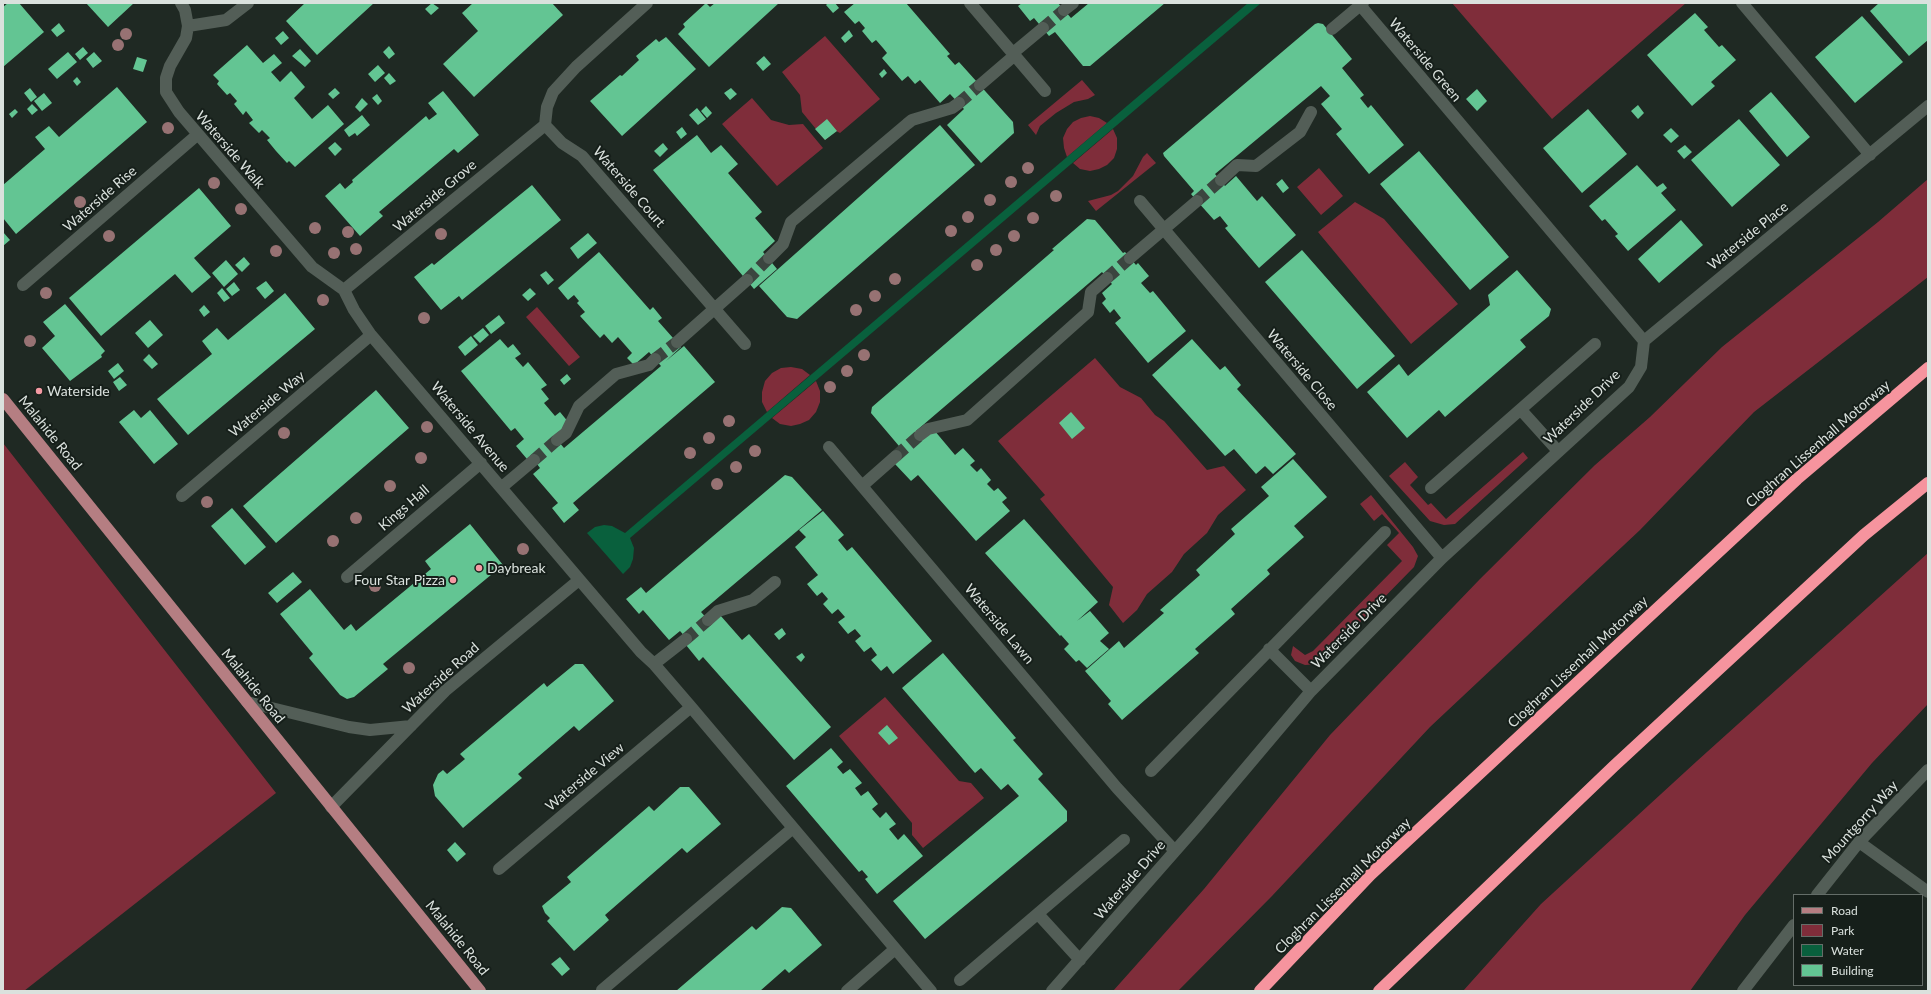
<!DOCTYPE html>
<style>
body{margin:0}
#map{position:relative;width:1931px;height:994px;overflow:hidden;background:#1f2923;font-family:Lato,sans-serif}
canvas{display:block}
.frame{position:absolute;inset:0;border:4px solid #dae1dd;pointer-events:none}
.legend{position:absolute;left:1793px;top:894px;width:130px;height:92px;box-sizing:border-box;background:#161f1a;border:1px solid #646d68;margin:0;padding:5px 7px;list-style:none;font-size:12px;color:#dae1dd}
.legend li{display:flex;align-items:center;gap:8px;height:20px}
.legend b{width:20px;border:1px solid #646d68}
</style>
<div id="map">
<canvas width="1931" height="994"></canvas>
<div class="frame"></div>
<ul class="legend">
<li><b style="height:5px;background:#b57e82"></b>Road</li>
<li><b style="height:11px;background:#7f2d3a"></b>Park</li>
<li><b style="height:11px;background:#09603d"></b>Water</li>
<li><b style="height:11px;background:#63c593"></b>Building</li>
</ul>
</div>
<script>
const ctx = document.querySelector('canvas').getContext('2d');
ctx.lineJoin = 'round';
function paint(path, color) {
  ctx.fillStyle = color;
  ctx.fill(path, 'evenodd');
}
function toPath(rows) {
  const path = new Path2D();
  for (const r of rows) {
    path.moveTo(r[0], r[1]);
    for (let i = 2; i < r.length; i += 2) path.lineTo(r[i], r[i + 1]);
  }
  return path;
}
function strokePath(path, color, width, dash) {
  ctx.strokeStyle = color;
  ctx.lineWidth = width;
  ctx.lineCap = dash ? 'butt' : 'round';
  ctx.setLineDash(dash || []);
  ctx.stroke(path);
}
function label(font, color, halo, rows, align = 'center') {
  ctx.font = font + ' Lato,sans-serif';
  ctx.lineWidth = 4;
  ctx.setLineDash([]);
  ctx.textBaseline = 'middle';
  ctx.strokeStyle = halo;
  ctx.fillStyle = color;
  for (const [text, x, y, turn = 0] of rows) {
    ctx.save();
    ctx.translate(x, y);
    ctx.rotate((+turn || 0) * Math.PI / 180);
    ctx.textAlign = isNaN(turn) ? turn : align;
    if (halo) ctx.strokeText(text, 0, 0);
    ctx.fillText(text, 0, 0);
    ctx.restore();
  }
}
const green = toPath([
 [1452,3,1686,3,1552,119],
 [825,36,880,99,840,133,836,131,825,140,802,112,800,95,782,72],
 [1082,80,1095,95,1088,99,1074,102,1056,113,1040,126,1036,135,1028,125],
 [752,98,771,120,789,125,803,124,823,148,777,186,722,124],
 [1090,116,1099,118,1107,123,1067,157,1064,148,1063,138,1067,129,1073,122,1081,118],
 [1113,129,1117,138,1117,149,1114,158,1107,165,1099,169,1090,171,1080,169,1073,163],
 [1147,153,1156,163,1096,211,1088,201,1111,195,1118,191,1133,176,1143,157],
 [1319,168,1343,196,1321,215,1297,187],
 [1928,179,1928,277,1754,412,1640,530,1430,727,1272,896,1178,991,1113,991,1204,889,1330,735,1480,579,1595,465,1650,417,1722,347,1878,222],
 [1355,202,1384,219,1458,304,1411,344,1318,232],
 [537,307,580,357,569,366,526,317],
 [1095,358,1120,387,1141,398,1155,415,1164,421,1207,470,1224,466,1246,490,1218,515,1207,533,1184,554,1172,572,1147,594,1137,610,1123,623,1109,605,1113,587,1040,499,1045,495,998,441],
 [791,367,802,369,810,375,767,412,762,402,762,392,765,381,772,373,781,368],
 [816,381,820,391,820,402,816,412,809,420,800,424,791,426,780,424,772,418],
 [3,443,276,793,24,991,3,991],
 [1523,452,1528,458,1455,524,1444,525,1430,521,1389,476,1405,462,1418,477,1410,485,1428,505,1431,503,1446,519],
 [1371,495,1413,547,1418,556,1414,567,1319,664,1305,665,1295,661,1291,655,1293,646,1305,655,1313,651,1402,561,1387,545,1399,533,1382,514,1374,521,1360,504],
 [1928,553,1928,704,1872,763,1745,915,1690,991,1463,991,1541,904,1697,761],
 [885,697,959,781,971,783,984,798,923,848,912,835,912,823,839,736]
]);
const water = toPath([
 [1248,3,1261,3,630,538,634,548,633,559,630,567,623,574,587,533,595,527,604,525,612,526,625,533]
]);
const building = toPath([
 [8,3,19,3,44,32,3,67,3,7],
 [86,3,134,3,108,27],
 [305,3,374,3,317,55,286,21],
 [432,3,439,8,431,15,425,9],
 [473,3,552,3,563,15,474,97,443,64,478,31,462,13],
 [706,3,710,7,715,3,779,3,709,67,678,34,685,27,683,24],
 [828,3,835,3,839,8,833,13,826,5],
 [855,3,906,3,950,54,947,56,955,65,959,62,1013,122,1014,133,981,163,947,125,964,109,950,94,940,103,920,80,915,84,908,76,902,81,882,58,887,53,883,48,876,40,872,43,862,31,865,28,859,21,855,24,844,12],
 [1022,3,1058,3,1071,18,1089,3,1165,3,1090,66,1083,66,1055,32,1049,36,1034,18,1030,21,1018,6],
 [1879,3,1928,3,1928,40,1909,56,1870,11],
 [1695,13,1708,27,1704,30,1719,47,1722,45,1736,60,1711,82,1715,86,1692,106,1647,55],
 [1862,16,1903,62,1855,103,1815,57],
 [59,23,65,31,57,37,51,30],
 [1318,23,1323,24,1352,59,1342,68,1364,95,1360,98,1368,108,1371,105,1404,145,1369,174,1336,134,1342,129,1321,104,1330,96,1321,86,1215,174,1225,186,1236,176,1257,201,1262,196,1296,235,1259,268,1225,228,1228,226,1220,216,1214,220,1197,201,1191,194,1194,191,1164,156,1163,153,1315,24],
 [849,30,853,36,845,43,841,38],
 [283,31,289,38,281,45,275,38],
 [666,37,696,69,622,136,590,101,620,75,622,76,639,60,636,56,656,39,659,42],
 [247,45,263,63,274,54,282,63,271,72,280,82,291,71,305,87,294,98,312,119,328,105,344,124,295,167,289,161,287,163,276,151,267,140,270,138,262,130,259,133,249,123,253,120,246,111,243,115,234,104,237,101,230,93,227,95,217,84,219,81,213,75],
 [389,46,395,54,389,59,383,52],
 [83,47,88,53,80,60,75,54],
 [300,49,311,61,305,67,292,56],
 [68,52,77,62,57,79,48,69],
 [94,52,102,61,93,68,86,59],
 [764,56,771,64,763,71,756,63],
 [137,57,147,60,143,72,133,69],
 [378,65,385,73,375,82,368,74],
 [884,69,887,73,882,78,879,74],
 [389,73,396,81,390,85,384,78],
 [77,77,81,82,77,86,73,81],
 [117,87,147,122,16,234,3,218,3,185,45,149,35,137,49,126,59,137],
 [30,88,37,97,31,102,24,93],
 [335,88,340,93,333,99,328,94],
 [731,88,737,94,730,100,724,93],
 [1477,89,1487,101,1477,111,1466,99],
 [443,91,479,135,458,153,454,149,379,212,383,216,360,236,325,196,340,183,345,189,353,182,352,180,426,116,429,120,437,114,428,103],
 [1771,92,1810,137,1787,157,1749,111],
 [44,93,52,103,42,111,34,101],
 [377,94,382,101,378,105,372,98],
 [362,98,368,104,360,112,355,107],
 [32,104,38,110,32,115,27,109],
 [1638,105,1644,113,1638,119,1631,111],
 [706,106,712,113,707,118,701,111],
 [697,108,706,119,698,125,689,115],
 [15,109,18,112,12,118,9,114],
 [1588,109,1627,154,1582,193,1543,148],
 [362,115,370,125,357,136,355,133,349,137,344,130],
 [827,119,837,131,825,140,815,129],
 [1739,119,1780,165,1732,207,1691,160],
 [940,125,975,165,797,319,787,317,759,286],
 [682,127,687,134,681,139,676,132],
 [1671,128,1679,136,1671,143,1663,135],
 [697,135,711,153,721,145,738,164,728,173,762,212,755,218,775,241,763,252,777,269,754,289,653,170],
 [335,142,342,149,335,156,328,148],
 [663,143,668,149,660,157,654,151],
 [1685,145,1692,152,1684,159,1677,151],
 [1419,151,1509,257,1470,290,1380,184],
 [1637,165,1657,187,1663,183,1667,188,1661,193,1676,210,1628,251,1615,236,1618,234,1605,219,1602,221,1589,206],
 [1282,179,1289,188,1283,193,1276,184],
 [532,185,561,220,462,300,459,296,441,310,414,277,432,263,434,265],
 [199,188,231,226,194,258,211,277,192,293,175,274,101,336,69,298],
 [1087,219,1095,220,1123,253,1125,252,1136,265,1138,263,1149,276,1141,283,1150,293,1153,291,1186,331,1148,363,1115,323,1121,318,1114,309,1110,313,1102,303,1106,299,1102,293,1112,284,1102,272,916,431,934,430,955,455,963,448,975,461,970,465,977,472,981,468,991,480,987,484,994,491,998,488,1007,498,1002,502,1010,511,976,541,918,475,911,481,895,464,893,452,899,446,871,413,872,407,1054,250,1052,249],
 [1681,220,1703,245,1659,283,1638,259],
 [3,232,10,240,3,246],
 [588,233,597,243,578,259,570,248],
 [1302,250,1395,356,1357,389,1265,282],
 [599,252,650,310,653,307,662,318,658,321,681,347,666,361,684,346,715,382,573,503,579,510,564,523,552,508,558,503,533,474,540,468,531,456,527,459,516,446,524,439,515,428,511,431,461,371,500,339,508,348,513,344,521,354,515,358,523,367,528,362,547,385,541,389,549,399,544,403,555,416,560,412,569,423,554,436,564,448,661,366,649,352,634,365,627,358,632,353,618,337,612,343,604,334,600,338,580,316,585,312,577,303,579,301,574,295,568,300,558,288],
 [244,257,250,264,242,272,235,265],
 [226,260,238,274,224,287,212,273],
 [1517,270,1551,309,1549,316,1520,340,1526,347,1445,417,1439,410,1407,438,1367,392,1399,364,1408,376,1490,305,1488,295],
 [546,271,554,280,548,285,540,275],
 [266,281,274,291,265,299,256,288],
 [234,282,240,290,232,296,226,289],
 [222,288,230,298,224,302,217,293],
 [530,288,536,294,528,301,522,295],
 [285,293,315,329,188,435,157,399,212,354,202,341,217,328,228,340],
 [65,304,105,351,101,355,102,357,70,381,42,348,55,336,43,322],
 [204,305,210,312,204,317,199,310],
 [499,315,505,323,491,334,485,326],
 [150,320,163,335,148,348,135,333],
 [483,328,489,335,480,343,473,336],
 [471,336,478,345,465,356,458,347],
 [1192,339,1220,370,1225,366,1241,385,1237,389,1296,454,1273,474,1265,466,1256,474,1234,449,1225,456,1152,375],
 [149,354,158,364,152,369,143,360],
 [118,363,124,371,114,379,108,371],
 [567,374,571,379,564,385,560,380],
 [120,377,127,385,119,391,113,382],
 [376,390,409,428,276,543,243,506],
 [134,410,141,418,150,410,178,444,154,464,119,422],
 [1071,412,1085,428,1072,439,1059,423],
 [1293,459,1327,497,1294,526,1304,537,1267,570,1270,574,1231,609,1235,614,1195,649,1199,653,1122,720,1108,704,1111,701,1085,671,1119,641,1124,648,1164,613,1160,610,1200,575,1196,570,1235,534,1231,529,1269,496,1261,487],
 [785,475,792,477,822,510,701,612,711,623,720,615,742,640,749,634,831,727,794,760,703,657,699,661,686,645,690,642,680,631,669,640,643,610,639,614,626,599,641,587,646,593],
 [232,508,266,547,245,565,211,526],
 [823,511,844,535,838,540,847,551,852,547,932,641,893,674,887,666,881,671,871,660,877,655,871,647,864,652,855,641,861,636,855,629,848,634,838,622,845,617,838,609,832,614,823,604,828,599,822,592,817,596,807,584,818,575,795,547,806,537,799,530],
 [1024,519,1098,602,1077,621,1090,611,1109,633,1100,641,1109,649,1087,668,1079,660,1076,662,1064,649,1069,644,1061,635,1060,636,985,553],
 [470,524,503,565,383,664,388,669,354,697,347,699,340,695,309,658,313,654,280,614,310,589,344,630,351,624,356,631,431,569,425,561],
 [293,572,302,582,277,603,268,593],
 [782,628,786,634,779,640,774,634],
 [802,653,805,657,801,662,796,657],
 [943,653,1016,738,1013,740,1043,774,1038,779,1067,811,1067,821,925,939,893,901,1019,796,1008,784,1001,790,981,768,975,773,902,688],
 [575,664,583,664,614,701,579,731,574,726,518,774,522,778,463,828,435,796,433,785,438,774,443,770,447,774,465,759,460,754,544,683,547,687],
 [887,725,898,738,889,745,878,733],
 [831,748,843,762,837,767,843,774,850,769,862,783,855,788,861,796,868,791,878,804,872,809,880,818,886,812,896,824,889,829,898,840,904,834,923,856,877,894,865,879,868,877,862,870,859,872,786,786],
 [680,787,689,787,721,824,687,853,682,848,605,915,609,920,574,951,547,921,550,918,545,913,542,906,571,882,567,877,649,806,654,811],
 [455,842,466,854,457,862,447,850],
 [782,907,791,908,822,945,789,973,785,969,760,991,676,991,752,926,756,930],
 [560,957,570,969,562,976,551,964]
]);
const minorTunnel = toPath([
 [1043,28,1064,10],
 [959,103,980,85],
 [1197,201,1221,180],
 [1107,278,1130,258],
 [747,280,769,258],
 [655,359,677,342],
 [896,456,920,435],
 [534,460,557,440],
 [686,639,708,620]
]);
const minor = toPath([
 [181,3,185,10,188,26,186,38,170,66,166,78,166,92,179,112,312,267,344,290,354,310,371,335,641,652,654,664,691,707,931,991],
 [647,3,576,67,553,92,547,107,545,125,562,143,582,156,745,344],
 [970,3,1045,91],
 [1742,3,1870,155],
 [1064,10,1073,3],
 [188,26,226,20,248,3],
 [1332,29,1363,3],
 [1013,53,1043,28],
 [980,85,1015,55],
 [1221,180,1237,165,1256,166,1300,132,1311,112],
 [1140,201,1442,558],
 [769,258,783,244,791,222,907,124,912,120,952,108,959,103],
 [1130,258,1197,201],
 [23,285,197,135],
 [344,290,545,125],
 [1644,341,1928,106],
 [677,342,747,280],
 [1521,410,1558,451],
 [920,435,928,429,967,420,1088,312,1091,292,1107,278],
 [557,440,566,433,579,406,616,374,649,365,655,359],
 [829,447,1117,788,1175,851],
 [862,486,896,456],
 [502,487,534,460],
 [1431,488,1595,344],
 [182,496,371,335],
 [347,577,481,463],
 [708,620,718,611,753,600,775,582],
 [1269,649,1311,691],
 [654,664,686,639],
 [247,702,349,727,370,730,411,726],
 [1151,771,1385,532],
 [331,807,445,691,579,580],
 [1859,842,1928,892],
 [499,869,691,707],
 [1817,895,1859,842,1928,770],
 [1038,914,1080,960],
 [960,980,1124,840],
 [602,990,793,828],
 [847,991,895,949],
 [1052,991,1197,826,1311,691,1442,558,1629,387,1641,367,1644,341,1360,5],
 [1743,991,1794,925]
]);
const major = toPath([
 [3,399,480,991]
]);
const highway = toPath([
 [1260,991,1370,875,1797,479,1928,368],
 [1379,991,1614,766,1864,535,1928,483]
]);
const trees = [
 [126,34],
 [118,45],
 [168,128],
 [1028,168],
 [1011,182],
 [214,183],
 [1056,196],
 [990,200],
 [80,202],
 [241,209],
 [968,217],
 [1033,218],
 [315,228],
 [951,231],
 [348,232],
 [441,234],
 [109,236],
 [1014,236],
 [356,249],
 [996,250],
 [276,251],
 [334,253],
 [977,265],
 [895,279],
 [46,293],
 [875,296],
 [323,300],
 [856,310],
 [424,318],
 [30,341],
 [864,355],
 [847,371],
 [830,387],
 [729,421],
 [427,427],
 [284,433],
 [709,438],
 [755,451],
 [690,453],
 [421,458],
 [736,467],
 [717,484],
 [390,486],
 [207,502],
 [356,518],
 [333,541],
 [523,549],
 [375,586],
 [409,668]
];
const markers = [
 [39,391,4,"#f49aa3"],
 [479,568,4,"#f49aa3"],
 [453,580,4,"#f49aa3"]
];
const streetNames = [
 ["Waterside Green",1425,60,50],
 ["Waterside Walk",230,150,49],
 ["Waterside Court",629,187,49],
 ["Waterside Grove",435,196,-40],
 ["Waterside Rise",100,199,-41],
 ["Waterside Place",1748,236,-39],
 ["Waterside Close",1302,370,50],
 ["Waterside Way",267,404,-40],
 ["Waterside Drive",1582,407,-44],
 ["Waterside Avenue",470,427,50],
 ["Malahide Road",50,433,51],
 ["Cloghran Lissenhall Motorway",1818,444,-41],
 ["Kings Hall",404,508,-41],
 ["Waterside Lawn",999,624,50],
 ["Waterside Drive",1349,631,-45],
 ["Cloghran Lissenhall Motorway",1578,662,-43],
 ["Waterside Road",441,678,-42],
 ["Malahide Road",253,686,51],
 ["Waterside View",585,777,-40],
 ["Mountgorry Way",1860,822,-48],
 ["Waterside Drive",1130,880,-49],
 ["Cloghran Lissenhall Motorway",1343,886,-45],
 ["Malahide Road",457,938,51]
];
const poiNames = [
 ["Waterside",47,391],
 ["Daybreak",487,568],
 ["Four Star Pizza",445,580,"right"]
];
paint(green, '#7f2d3a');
paint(water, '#09603d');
paint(building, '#63c593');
strokePath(minorTunnel, '#3b453f', 12, [12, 6]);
strokePath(minor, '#535e57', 12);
strokePath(major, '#b57e82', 12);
strokePath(highway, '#f6949e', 12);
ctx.fillStyle = '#977273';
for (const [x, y] of trees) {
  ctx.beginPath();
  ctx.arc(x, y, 6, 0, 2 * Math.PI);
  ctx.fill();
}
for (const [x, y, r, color] of markers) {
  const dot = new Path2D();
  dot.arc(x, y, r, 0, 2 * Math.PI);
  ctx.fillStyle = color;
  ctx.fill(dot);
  strokePath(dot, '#161f1a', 1.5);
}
label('14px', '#dae1dd', '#161f1a', streetNames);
label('14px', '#dae1dd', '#161f1a', poiNames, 'left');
</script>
